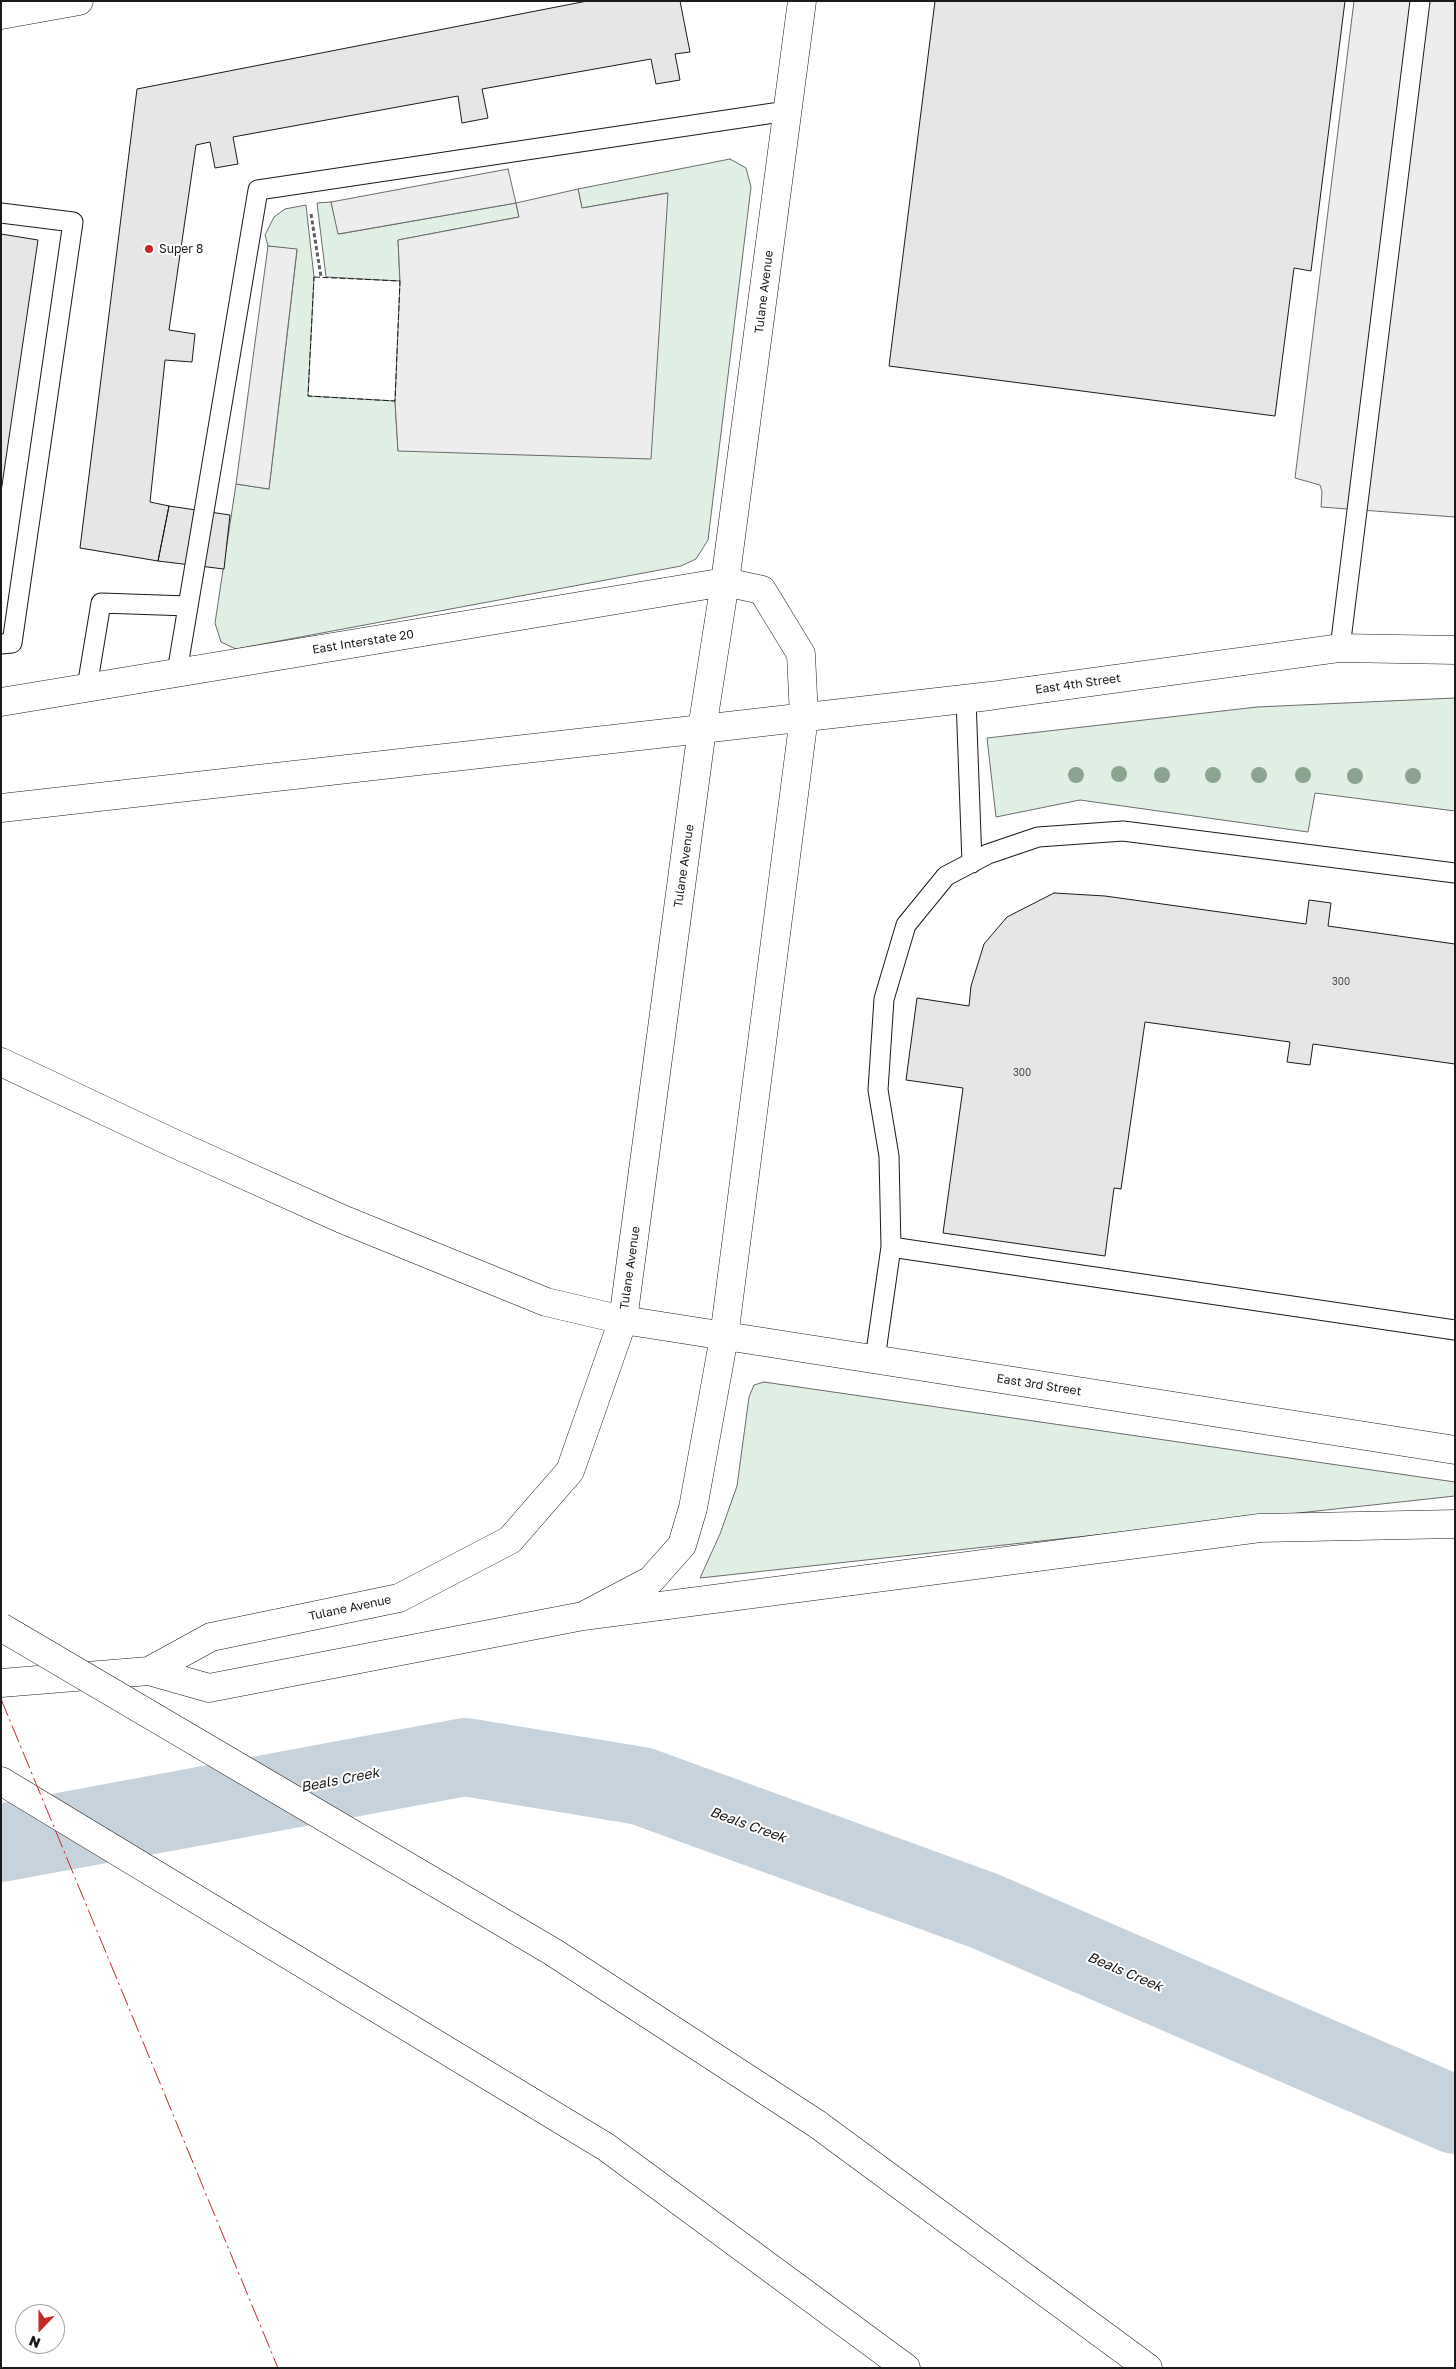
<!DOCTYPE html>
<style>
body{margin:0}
#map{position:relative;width:1456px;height:2369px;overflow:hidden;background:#fff;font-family:"Golos Text",sans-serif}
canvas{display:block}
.frame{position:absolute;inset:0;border:2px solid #1a1a1a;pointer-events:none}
.north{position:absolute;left:15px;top:2304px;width:50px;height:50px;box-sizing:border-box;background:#fff;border:1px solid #a3a3a3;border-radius:50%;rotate:202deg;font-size:14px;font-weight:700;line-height:20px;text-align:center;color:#1a1a1a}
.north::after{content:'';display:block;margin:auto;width:18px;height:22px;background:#c62828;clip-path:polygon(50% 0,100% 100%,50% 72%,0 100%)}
</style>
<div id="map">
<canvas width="1456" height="2369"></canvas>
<div class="frame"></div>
<div class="north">N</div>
</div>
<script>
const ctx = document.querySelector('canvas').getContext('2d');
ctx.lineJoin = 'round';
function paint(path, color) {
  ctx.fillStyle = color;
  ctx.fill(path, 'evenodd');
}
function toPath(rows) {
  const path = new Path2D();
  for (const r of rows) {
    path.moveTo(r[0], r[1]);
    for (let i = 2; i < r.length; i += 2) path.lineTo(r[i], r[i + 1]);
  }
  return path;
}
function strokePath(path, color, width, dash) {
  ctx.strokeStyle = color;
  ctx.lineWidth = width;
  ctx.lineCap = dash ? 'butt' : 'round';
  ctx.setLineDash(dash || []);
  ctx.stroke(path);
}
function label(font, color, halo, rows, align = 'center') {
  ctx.font = font + ' "Golos Text",sans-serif';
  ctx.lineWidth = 4;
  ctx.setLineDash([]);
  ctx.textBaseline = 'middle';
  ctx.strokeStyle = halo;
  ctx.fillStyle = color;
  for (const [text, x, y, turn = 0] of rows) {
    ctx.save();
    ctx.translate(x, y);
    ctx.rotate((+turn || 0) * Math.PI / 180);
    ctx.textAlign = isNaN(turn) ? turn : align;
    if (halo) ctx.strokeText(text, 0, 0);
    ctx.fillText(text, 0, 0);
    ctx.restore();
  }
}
const green = toPath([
 [730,159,746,168,751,187,708,540,696,559,681,566,236,649,221,642,215,623,236,484,269,489,297,250,268,246,265,235,274,217,285,209,306,205,314,277,308,396,395,401,398,451,667,193,582,208,578,189,730,159],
 [331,202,339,234,516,203,519,217,398,240,400,281,326,277,317,203,331,202],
 [1455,698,1455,811,1315,793,1308,832,1080,800,996,817,987,738,1257,707,1455,698],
 [764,1382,1455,1482,1455,1496,700,1578,720,1534,737,1486,749,1397,754,1385,764,1382]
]);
const parking = toPath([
 [1354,1,1455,1,1455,517,1321,507,1322,492,1320,485,1295,478,1354,1],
 [508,169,516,203,578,189,582,208,668,193,651,459,398,451,395,401,400,281,398,240,519,217,516,203,338,234,331,202,508,169],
 [268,246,297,249,269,489,236,484,268,246]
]);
const river = toPath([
 [1,1843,465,1757,641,1786,985,1911,1455,2115]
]);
const building = toPath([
 [587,1,680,1,690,52,675,54,680,80,656,84,651,59,482,89,488,118,462,123,458,96,233,137,238,164,215,168,210,142,196,145,169,330,195,334,192,362,165,360,150,502,169,506,158,561,80,548,137,89,587,1],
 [935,1,1345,1,1311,271,1294,268,1275,416,889,366,935,1],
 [1,234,38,240,1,492,1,234],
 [169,506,230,515,224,569,158,561,169,506],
 [1054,893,1105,896,1306,924,1309,900,1331,903,1328,926,1455,944,1455,1064,1313,1044,1310,1065,1287,1062,1290,1042,1145,1022,1121,1189,1114,1188,1105,1256,943,1233,963,1088,906,1080,917,998,969,1006,971,986,984,944,1007,917,1054,893]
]);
const path = toPath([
 [311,214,321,277]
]);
const service = toPath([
 [1,213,73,222,12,643,1,644],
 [1340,648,1420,1],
 [177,672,258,190,787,111],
 [87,687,101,603,188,606],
 [966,699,972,863],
 [891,1247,1455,1330],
 [875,1359,891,1247,889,1156,878,1090,884,999,906,925,946,876,988,854,1038,837,1123,831,1455,873]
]);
const minor = toPath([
 [1,15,79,1],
 [725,582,802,1]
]);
const secondary = toPath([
 [1,702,725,582,762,590,801,654,804,717,724,1337,693,1508,682,1545,651,1580,583,1616],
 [702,729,990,696,1340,648,1455,650],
 [623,1320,1455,1450],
 [149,1671,211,1637,399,1598,510,1540,570,1471,623,1320,702,729,725,582],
 [1,1683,149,1671,209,1688,583,1616,1260,1528,1455,1524]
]);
const motorway = toPath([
 [1,808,702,729],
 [1,1062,173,1143,342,1219,546,1302,623,1320],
 [1,1781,606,2147,906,2368],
 [817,2124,1148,2368]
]);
const motorwayBridge = toPath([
 [1,1627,553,1952,817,2124]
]);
const fence = toPath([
 [314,277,400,281,395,401,308,396,314,277]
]);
const power = toPath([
 [1,1699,278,2368]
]);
const trees = [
 [1119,774],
 [1076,775],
 [1162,775],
 [1213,775],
 [1259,775],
 [1303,775],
 [1355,776],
 [1413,776]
];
const markers = [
 [149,249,5,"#c62828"]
];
const numberNames = [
 ["300",1341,982],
 ["300",1022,1073]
];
const poiNames = [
 ["Super 8",159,249]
];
const streetNames = [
 ["Tulane Avenue",764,292,-83],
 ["East Interstate 20",363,642,-9],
 ["East 4th Street",1078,684,-8],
 ["Tulane Avenue",684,866,-82],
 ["Tulane Avenue",630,1268,-82],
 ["East 3rd Street",1039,1385,9],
 ["Tulane Avenue",350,1608,-12]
];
const waterNames = [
 ["Beals Creek",340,1780,-11],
 ["Beals Creek",748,1825,20],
 ["Beals Creek",1125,1972,23]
];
paint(green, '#e0efe3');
strokePath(green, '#6a6a6a', 1);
paint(parking, '#ededed');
strokePath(parking, '#6a6a6a', 1);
strokePath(river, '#c6d2dc', 78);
paint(building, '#e6e6e6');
strokePath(building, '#1a1a1a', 1);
strokePath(service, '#1a1a1a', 21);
strokePath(minor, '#1a1a1a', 29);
strokePath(secondary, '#1a1a1a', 29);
strokePath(motorway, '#1a1a1a', 29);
strokePath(path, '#5f5f5f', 3, [4, 2.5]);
strokePath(service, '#fff', 19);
strokePath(minor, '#fff', 28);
strokePath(secondary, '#fff', 28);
strokePath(motorway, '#fff', 28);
strokePath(motorwayBridge, '#1a1a1a', 29, []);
strokePath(motorwayBridge, '#fff', 28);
strokePath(fence, '#1a1a1a', 1, [6, 2.5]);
strokePath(power, '#c62828', 1, [18, 4, 2.5, 4]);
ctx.fillStyle = '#8aa48f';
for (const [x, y] of trees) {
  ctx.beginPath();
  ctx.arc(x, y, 8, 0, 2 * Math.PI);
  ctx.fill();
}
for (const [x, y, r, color] of markers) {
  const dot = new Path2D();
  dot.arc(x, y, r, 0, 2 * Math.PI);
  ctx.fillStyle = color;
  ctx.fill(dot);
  strokePath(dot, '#fff', 2);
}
label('10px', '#4d4d4d', null, numberNames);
label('12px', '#1a1a1a', '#fff', poiNames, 'left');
label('12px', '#1a1a1a', '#fff', streetNames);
label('italic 14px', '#1a1a1a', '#fff', waterNames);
</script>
